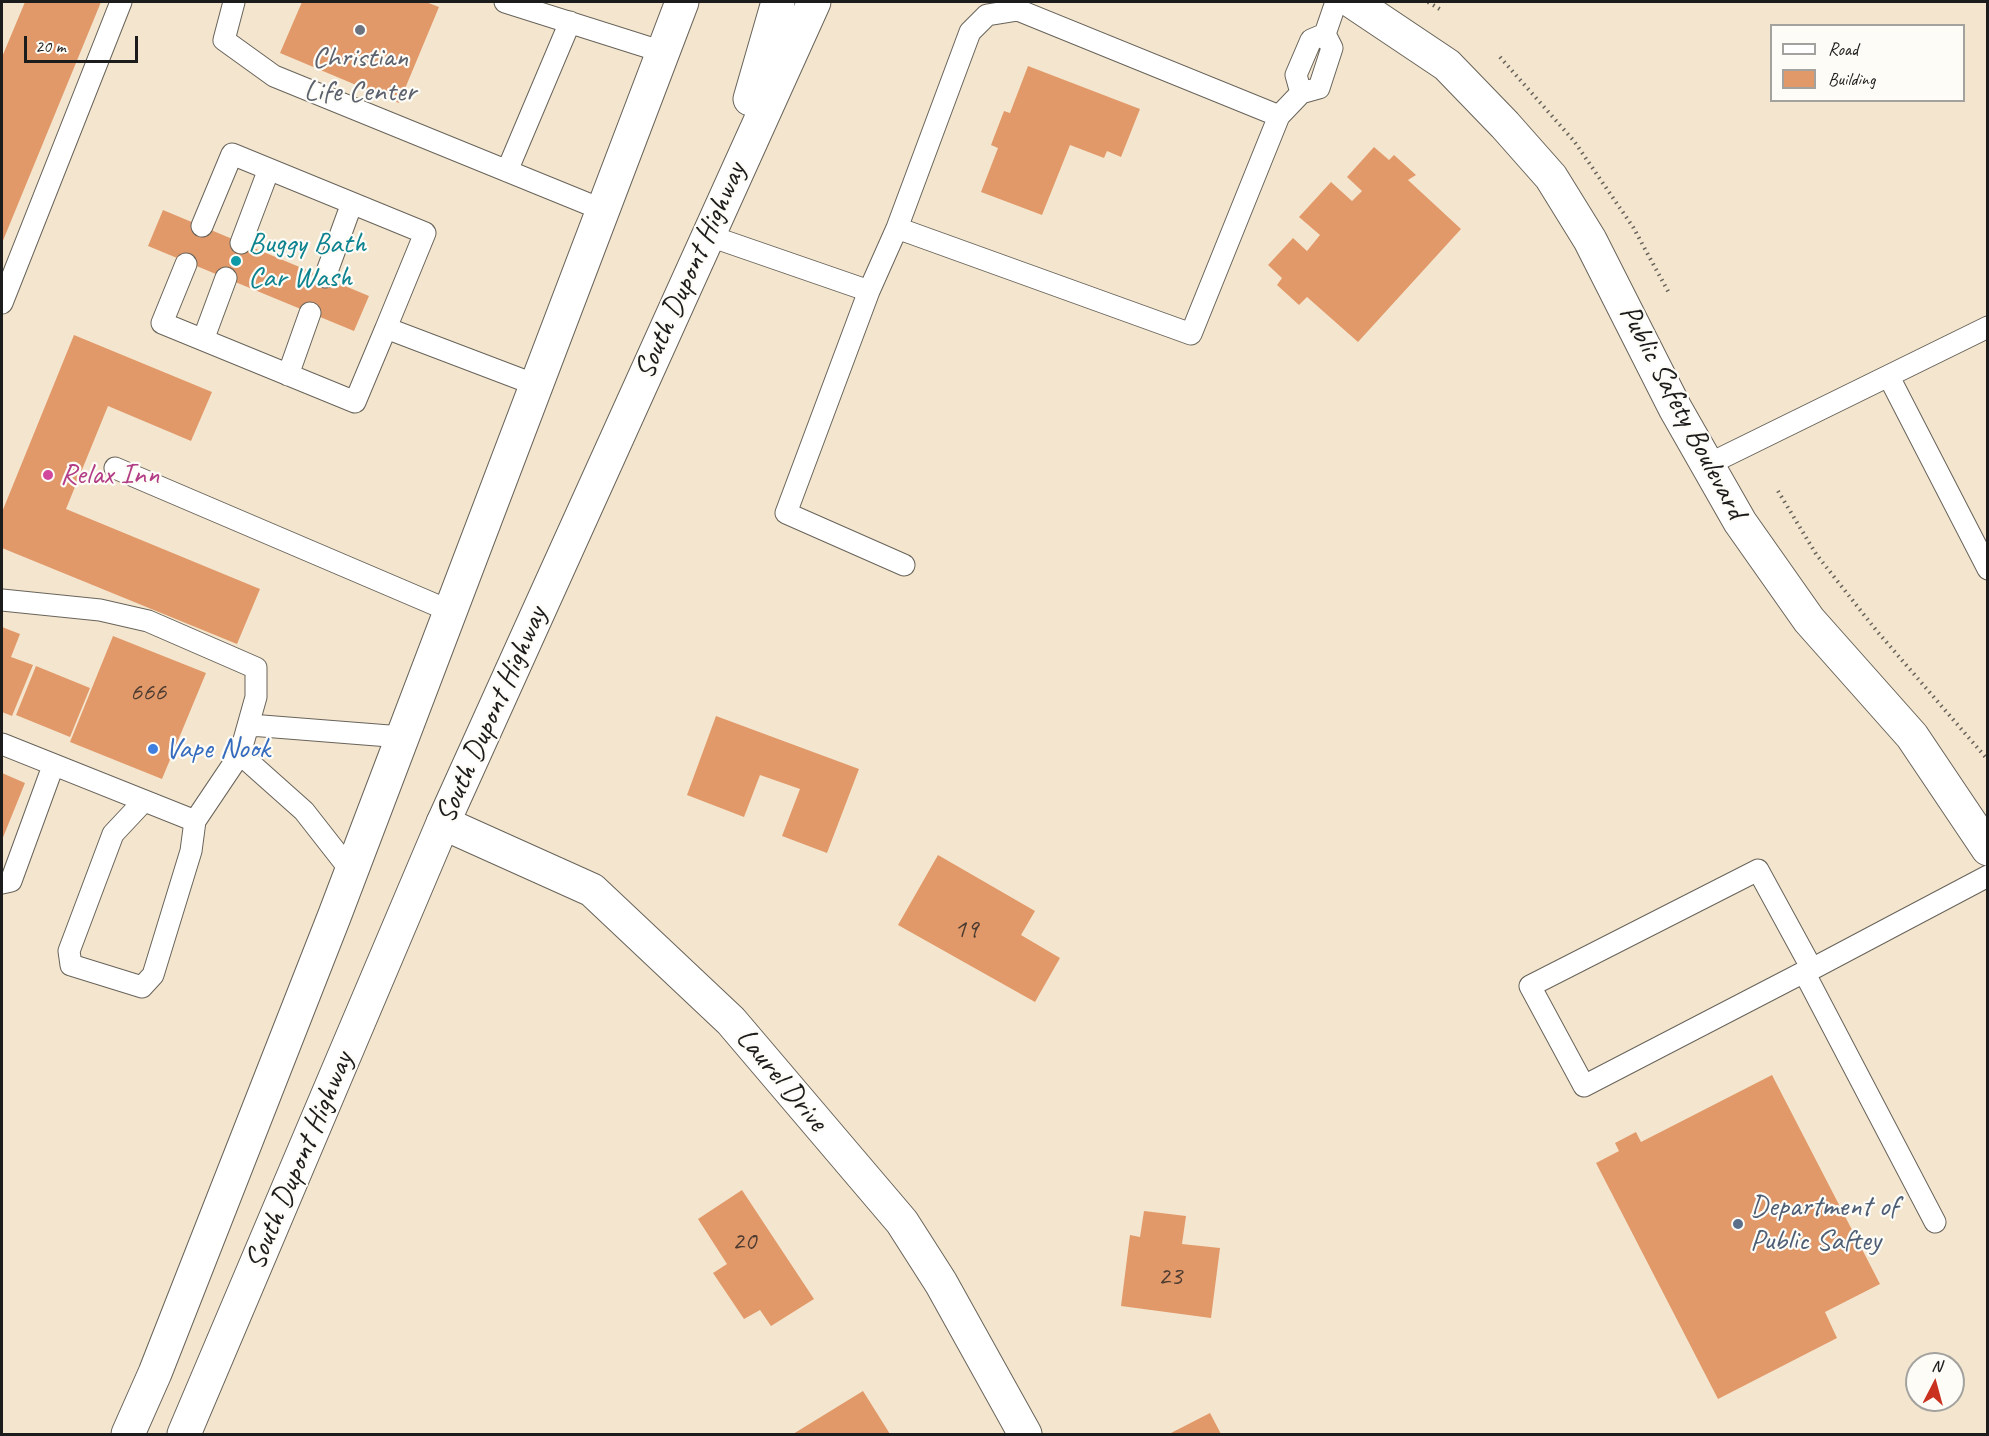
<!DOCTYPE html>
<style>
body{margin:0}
#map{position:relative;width:1989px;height:1436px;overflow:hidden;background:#f4e6ce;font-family:Caveat,sans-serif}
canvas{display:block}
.frame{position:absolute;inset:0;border:3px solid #1c1c1c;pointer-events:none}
.legend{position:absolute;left:1770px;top:24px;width:195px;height:78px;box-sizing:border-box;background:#fdfcf7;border:2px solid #a3a29f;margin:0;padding:8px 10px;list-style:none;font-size:18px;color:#1c1c1c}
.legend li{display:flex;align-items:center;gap:12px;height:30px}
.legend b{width:30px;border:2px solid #a3a29f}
.north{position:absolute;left:1905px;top:1352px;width:60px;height:60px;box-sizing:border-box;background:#fdfcf7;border:2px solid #a3a29f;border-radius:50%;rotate:6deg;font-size:16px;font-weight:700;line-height:24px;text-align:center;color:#1c1c1c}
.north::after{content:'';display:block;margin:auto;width:21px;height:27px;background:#c8321e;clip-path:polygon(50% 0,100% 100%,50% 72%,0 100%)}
.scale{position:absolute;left:24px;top:36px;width:114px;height:27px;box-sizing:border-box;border:3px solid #1c1c1c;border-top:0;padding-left:8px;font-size:18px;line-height:21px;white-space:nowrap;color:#1c1c1c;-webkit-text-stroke:4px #fdfcf7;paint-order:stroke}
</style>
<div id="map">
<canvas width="1989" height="1436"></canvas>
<div class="frame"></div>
<ul class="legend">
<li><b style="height:8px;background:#fff"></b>Road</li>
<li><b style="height:16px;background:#e1996a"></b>Building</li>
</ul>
<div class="north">N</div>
<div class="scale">20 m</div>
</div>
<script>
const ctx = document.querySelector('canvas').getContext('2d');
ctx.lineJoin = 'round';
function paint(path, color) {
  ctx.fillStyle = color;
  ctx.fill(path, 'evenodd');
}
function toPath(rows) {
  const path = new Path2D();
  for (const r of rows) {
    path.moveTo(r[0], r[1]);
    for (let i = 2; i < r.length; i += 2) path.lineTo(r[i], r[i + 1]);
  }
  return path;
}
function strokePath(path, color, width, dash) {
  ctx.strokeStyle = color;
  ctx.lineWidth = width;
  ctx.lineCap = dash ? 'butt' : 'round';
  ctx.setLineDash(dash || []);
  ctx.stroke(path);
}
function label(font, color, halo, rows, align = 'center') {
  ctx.font = font + ' Caveat,sans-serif';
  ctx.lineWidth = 4.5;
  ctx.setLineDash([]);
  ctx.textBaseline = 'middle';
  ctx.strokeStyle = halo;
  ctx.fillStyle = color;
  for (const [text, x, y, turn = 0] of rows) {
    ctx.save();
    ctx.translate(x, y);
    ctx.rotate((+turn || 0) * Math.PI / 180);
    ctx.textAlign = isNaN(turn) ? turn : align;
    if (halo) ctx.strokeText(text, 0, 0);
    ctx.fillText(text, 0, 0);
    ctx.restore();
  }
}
const building = toPath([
 [25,2,101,2,2,243,2,57],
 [302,2,426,2,439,7,399,103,280,53],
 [1028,66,1140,109,1121,157,1107,151,1104,158,1070,145,1042,215,981,192,998,148,991,145,1004,111,1010,113],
 [1374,147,1389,160,1394,155,1416,175,1408,180,1461,229,1358,342,1307,297,1299,305,1277,285,1282,278,1268,265,1293,238,1307,251,1320,235,1299,217,1331,182,1352,201,1362,191,1347,177],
 [163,210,369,296,354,331,148,246],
 [74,335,212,392,191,441,108,406,66,509,260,589,237,644,2,548,2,512],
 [2,627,20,634,11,657,33,665,12,716,2,712],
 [113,636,206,673,162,779,70,742],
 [36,666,90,688,70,737,16,715],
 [716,716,859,769,827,853,782,836,800,789,760,775,744,817,687,795],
 [2,773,25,783,2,840],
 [938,855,1035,911,1021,935,1060,958,1035,1002,898,925],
 [1772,1075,1880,1284,1825,1312,1837,1338,1718,1399,1596,1163,1619,1151,1615,1143,1636,1132,1641,1142],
 [742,1190,814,1299,771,1326,760,1310,744,1319,713,1273,727,1264,698,1219],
 [1144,1211,1186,1216,1182,1244,1220,1248,1211,1318,1121,1306,1130,1235,1140,1237],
 [863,1391,890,1434,793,1434],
 [1210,1413,1221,1434,1169,1434]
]);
const path = toPath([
 [1428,2,1443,11],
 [1500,57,1574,141,1633,227,1669,293],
 [1778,491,1816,554,1876,630,1988,760]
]);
const lane = toPath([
 [234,2,224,40,274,76,603,210],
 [505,2,663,52],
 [1325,34,1311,40,1296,75,1301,93,1319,88,1332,48,1325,34,1336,2],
 [507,171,570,22],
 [202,226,232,154,425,233,386,328,536,385],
 [897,228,970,32,987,15,1018,10,1279,116],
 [707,235,869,291,897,228,1191,334,1279,116,1301,93],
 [241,243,269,169],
 [186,264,162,323,355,402,386,328],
 [325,277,352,203],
 [869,291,786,513,904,565],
 [2,303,121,2],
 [203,340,226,278],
 [288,375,310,313],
 [1889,377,1988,569],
 [1707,465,1988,327],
 [115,468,450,611],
 [2,600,100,610,148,621,256,668,256,697,240,754,195,821,2,744],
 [250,725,402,737],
 [240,754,304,811,351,871],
 [143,802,113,834,69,951,71,965,142,987,153,975,191,851,195,821],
 [2,883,11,881,53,766],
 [1812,969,1758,870,1530,986,1584,1086,1804,972,1812,969,1897,924,1988,876],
 [1804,972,1935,1222]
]);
const street = toPath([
 [1353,2,1447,65,1505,125,1551,177,1590,240,1675,408,1740,522,1809,620,1912,736,1988,849],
 [443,823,592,890,731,1021,902,1222,941,1283,1025,1434]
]);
const highway = toPath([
 [750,99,778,2],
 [128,1434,155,1373,334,917,682,2],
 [184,1434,443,823,814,2]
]);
const markers = [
 [360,30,6,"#6b7280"],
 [236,261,6,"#0f9aa8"],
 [48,475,6,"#d1479c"],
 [153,749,6,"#3f7fe0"],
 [1738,1224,6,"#5c6f8a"]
];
const numberNames = [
 ["666",148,693],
 ["19",966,930],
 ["20",744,1242],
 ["23",1170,1277]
];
const worshipNames = [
 ["Christian",360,58],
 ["Life Center",360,92]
];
const cultureNames = [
 ["Buggy Bath",248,244],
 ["Car Wash",248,278]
];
const streetNames = [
 ["South Dupont Highway",691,271,-66],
 ["Public Safety Boulevard",1682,412,62],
 ["South Dupont Highway",492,715,-66],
 ["Laurel Drive",781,1080,50],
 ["South Dupont Highway",300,1161,-67]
];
const hotelNames = [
 ["Relax Inn",60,475]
];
const shopNames = [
 ["Vape Nook",165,749]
];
const serviceNames = [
 ["Department of",1750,1207],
 ["Public Saftey",1750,1241]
];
paint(building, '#e1996a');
strokePath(lane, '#68635a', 23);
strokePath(street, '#68635a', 35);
strokePath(highway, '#68635a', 35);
strokePath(path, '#68635a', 4, [1.5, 4.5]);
strokePath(lane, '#fff', 21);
strokePath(street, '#fff', 33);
strokePath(highway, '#fff', 33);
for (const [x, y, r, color] of markers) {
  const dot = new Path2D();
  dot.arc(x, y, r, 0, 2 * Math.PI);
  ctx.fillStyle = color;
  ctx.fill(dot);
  strokePath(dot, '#fdfcf7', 2);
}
label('27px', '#4d3b30', null, numberNames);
label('30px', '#5b616d', '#fdfcf7', worshipNames);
label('30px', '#0d838f', '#fdfcf7', cultureNames, 'left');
label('30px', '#1c1c1c', '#fdfcf7', streetNames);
label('30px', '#b23c85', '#fdfcf7', hotelNames, 'left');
label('30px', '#366cbe', '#fdfcf7', shopNames, 'left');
label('30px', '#4e5e75', '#fdfcf7', serviceNames, 'left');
</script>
